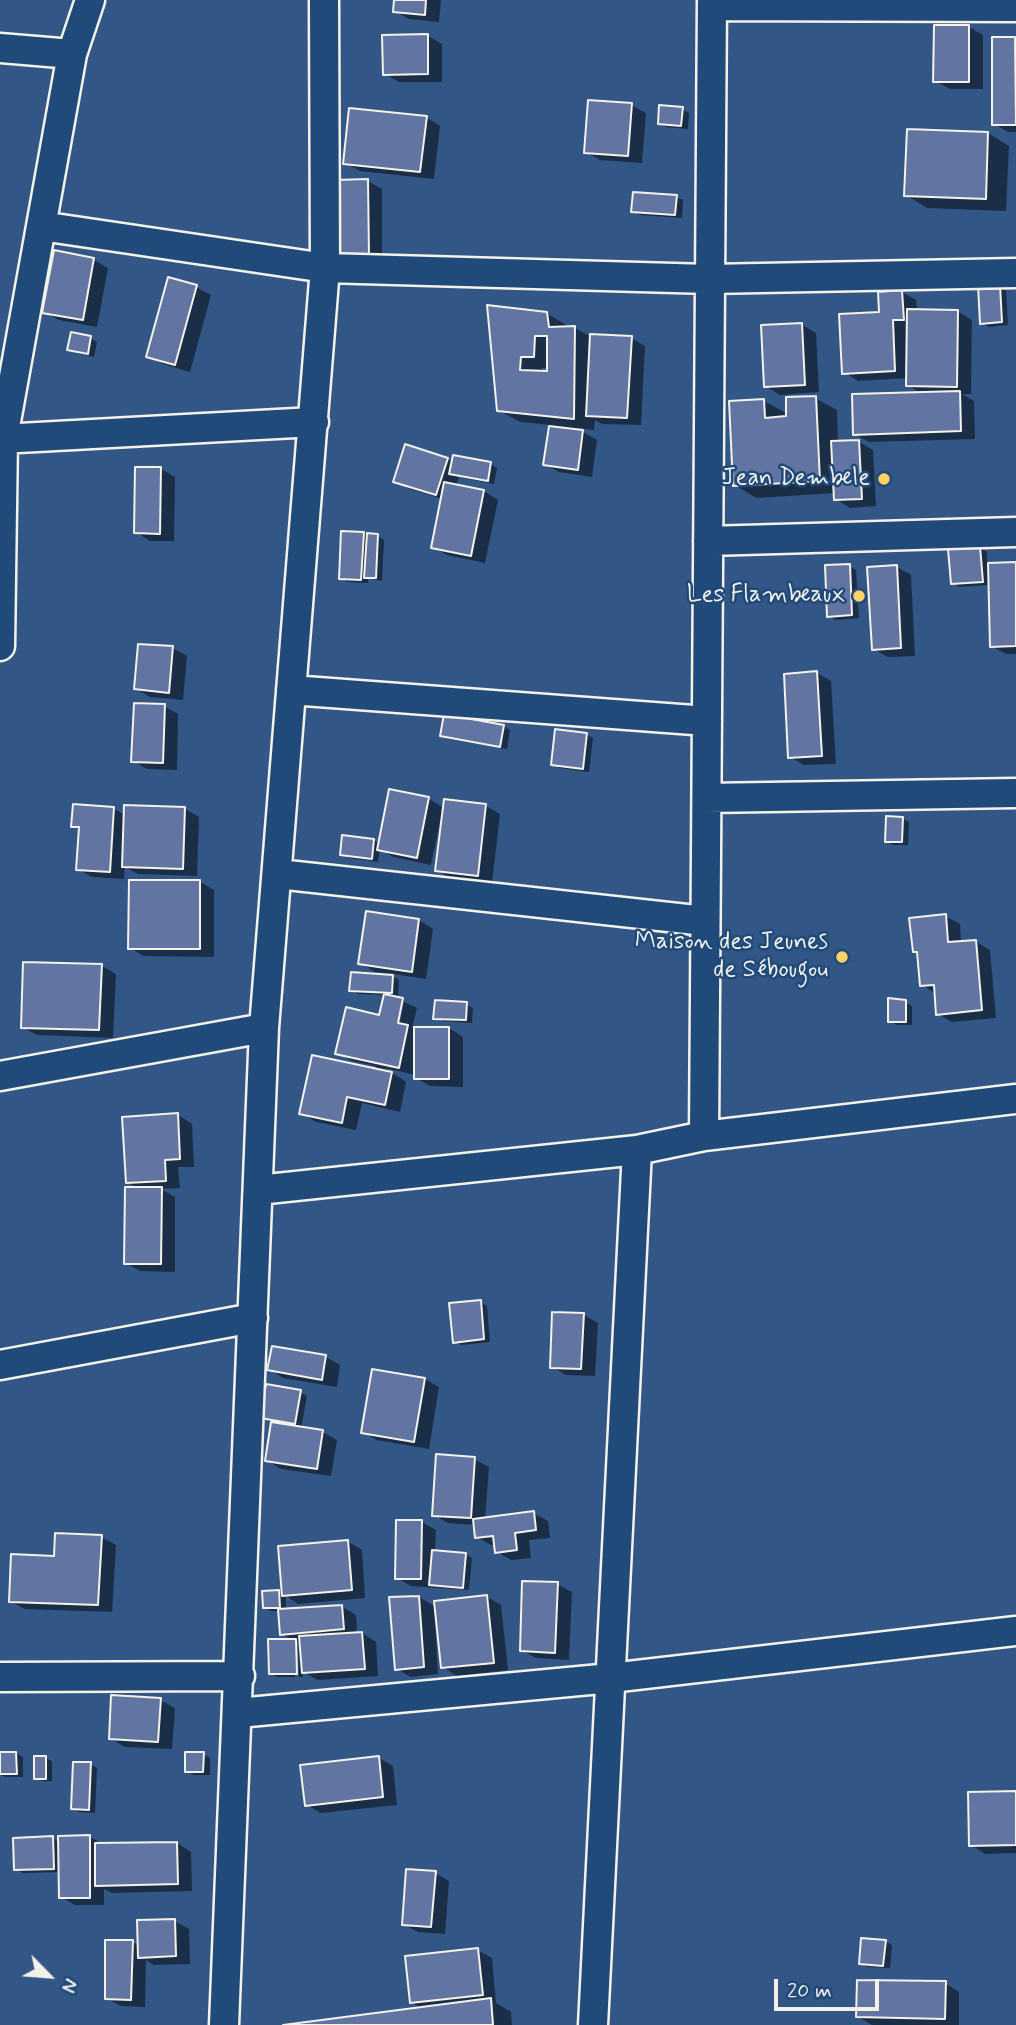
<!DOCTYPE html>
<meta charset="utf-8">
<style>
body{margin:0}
#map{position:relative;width:1016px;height:2025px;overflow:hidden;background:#325686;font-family:Mynerve,sans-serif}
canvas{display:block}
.north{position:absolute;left:14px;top:1941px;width:70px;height:70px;-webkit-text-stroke:5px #1f4a7a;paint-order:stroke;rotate:115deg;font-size:19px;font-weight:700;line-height:28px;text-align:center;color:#f4f1e8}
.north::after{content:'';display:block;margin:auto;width:24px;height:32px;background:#f4f1e8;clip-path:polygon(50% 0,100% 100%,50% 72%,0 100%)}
.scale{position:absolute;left:774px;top:1979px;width:105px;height:32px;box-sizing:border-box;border:4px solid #f4f1e8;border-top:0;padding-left:9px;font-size:21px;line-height:24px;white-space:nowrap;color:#f4f1e8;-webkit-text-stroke:5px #1f4a7a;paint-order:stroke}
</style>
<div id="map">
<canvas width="1016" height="2025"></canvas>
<div class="north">N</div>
<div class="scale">20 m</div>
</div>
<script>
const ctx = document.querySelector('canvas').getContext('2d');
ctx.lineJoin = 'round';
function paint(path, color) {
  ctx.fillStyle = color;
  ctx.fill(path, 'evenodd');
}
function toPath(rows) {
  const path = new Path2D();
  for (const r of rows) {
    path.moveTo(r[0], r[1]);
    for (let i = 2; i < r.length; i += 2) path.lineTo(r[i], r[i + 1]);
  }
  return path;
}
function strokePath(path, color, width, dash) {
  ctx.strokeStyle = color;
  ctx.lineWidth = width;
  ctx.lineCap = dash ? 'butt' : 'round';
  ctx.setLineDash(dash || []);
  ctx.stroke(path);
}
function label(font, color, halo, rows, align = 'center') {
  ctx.font = font + ' Mynerve,sans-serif';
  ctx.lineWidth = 5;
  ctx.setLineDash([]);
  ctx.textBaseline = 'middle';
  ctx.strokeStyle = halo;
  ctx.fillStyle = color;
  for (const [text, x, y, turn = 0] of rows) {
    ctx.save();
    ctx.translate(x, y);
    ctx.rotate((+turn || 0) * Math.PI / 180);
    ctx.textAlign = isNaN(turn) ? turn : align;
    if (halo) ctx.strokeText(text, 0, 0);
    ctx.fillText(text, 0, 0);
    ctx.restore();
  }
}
const shadow = toPath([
 [396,0,441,0,439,22,409,19,395,11],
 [936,27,969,27,983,35,983,89,950,89,935,81],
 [428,36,442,44,442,82,399,82,385,74],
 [1015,39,1016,132,1008,132,993,123],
 [631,105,646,113,642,163,600,160,586,152],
 [682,109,689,113,688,129,666,127,660,123],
 [426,117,440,126,434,179,360,171,345,163],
 [988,133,1009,146,1006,211,927,208,906,195],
 [368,181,382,189,382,263,350,263],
 [676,197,683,200,682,218,640,215,633,211],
 [94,260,108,268,97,327,59,320,44,312],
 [1000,286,1006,290,1008,325,989,327,982,323],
 [196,287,211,295,190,372,163,364,148,356],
 [902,292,916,300,917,311,957,311,972,320,971,394,962,394,974,401,975,439,869,442,854,434,922,394,908,385,908,378,858,381,844,372,881,313],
 [489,307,546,313,568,326,568,328,575,328,591,337,631,338,645,346,641,425,602,424,595,420,594,430,576,428,597,440,592,477,559,472,545,464,551,425,520,422,498,410],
 [542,368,548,368,548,373,541,373],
 [801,324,816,333,819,392,780,395,766,386],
 [90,338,97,342,94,357,76,353,69,349],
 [815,398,837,410,838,443,858,441,873,450,876,506,850,508,836,499,836,493,756,498,735,485,764,401,788,414],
 [454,457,491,464,497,468,494,484,459,477,456,486,484,491,498,500,485,563,447,555,433,547,443,499,410,489,395,481,447,459,453,462],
 [161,469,175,477,174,541,150,541,136,532],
 [363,534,368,536,377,536,384,540,382,581,368,578,368,583,347,582,341,578],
 [980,548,987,552,987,564,1016,564,1016,654,1006,654,991,646,990,585,959,587,953,583],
 [849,566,856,570,859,618,836,620,829,616],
 [897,567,911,575,915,656,888,657,873,649],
 [139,645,173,648,187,656,183,700,150,697,135,688],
 [817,673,831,681,836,764,804,765,790,757],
 [164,706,178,714,177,770,147,769,133,761],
 [504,726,510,730,507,749,449,739,442,735],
 [586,734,593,738,589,772,559,768,553,764],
 [390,792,429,799,444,808,486,806,500,814,492,883,451,879,437,870,443,823,440,822,431,865,393,857,380,849,378,862,349,858,342,854,374,840,380,844],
 [75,806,114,809,125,815,185,809,199,817,197,876,138,874,125,867,124,879,92,877,78,869,81,830,73,826],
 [902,818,909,822,908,845,893,845,886,841],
 [200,882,214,890,214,957,144,956,130,948],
 [368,913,419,920,433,929,426,979,387,973,399,980,398,999,417,1008,412,1028,449,1028,463,1037,463,1087,430,1086,416,1078,416,1075,385,1068,406,1082,400,1112,362,1103,356,1130,316,1122,301,1113,375,1070,376,1066,352,1061,337,1053,381,1017,385,995,358,994,351,990,387,976,387,973,375,972,360,963],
 [400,1002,404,1002,398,1032,394,1031],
 [945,916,960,924,961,943,975,941,990,950,996,1018,952,1022,938,1014,936,994,922,985,919,954,914,951],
 [102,966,116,974,113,1038,37,1035,22,1027],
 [905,1002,912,1006,912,1025,897,1025,890,1021],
 [466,1004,473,1008,472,1023,442,1021,435,1018],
 [178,1115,192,1124,194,1167,178,1167,180,1188,161,1189,175,1197,175,1272,140,1271,126,1263,139,1189,127,1182],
 [480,1302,487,1306,490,1342,461,1345,454,1341],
 [584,1315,598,1323,595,1376,566,1375,552,1367],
 [326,1357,340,1365,337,1387,283,1378,269,1369],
 [425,1379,439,1387,429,1449,377,1440,363,1432],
 [300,1392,307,1396,301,1429,323,1432,337,1440,331,1476,281,1469,266,1460,272,1422,262,1418],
 [474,1459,489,1467,485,1519,533,1513,548,1521,550,1538,529,1540,531,1558,511,1560,497,1552,496,1545,491,1545,477,1537,475,1525,448,1523,434,1515],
 [422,1522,436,1530,435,1552,465,1554,472,1558,469,1590,411,1586,397,1578],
 [101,1537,116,1545,112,1612,25,1609,10,1601,56,1558],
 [347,1541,362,1550,365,1598,298,1604,286,1596,286,1611,341,1606,356,1615,357,1634,362,1633,376,1642,378,1676,318,1680,303,1672,303,1677,299,1677,298,1642,295,1642,295,1677,277,1677,270,1673,294,1641,282,1634,280,1611,271,1611,264,1607,279,1592,284,1595],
 [557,1584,572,1592,569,1660,536,1658,521,1650],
 [419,1597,434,1606,438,1674,411,1677,397,1669],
 [487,1597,501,1605,508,1670,457,1676,443,1667],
 [160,1700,175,1708,172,1749,125,1747,110,1738],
 [0,1753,16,1753,23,1757,23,1777,5,1777,0,1774],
 [203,1754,210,1758,210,1775,194,1775,187,1771],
 [45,1758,52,1761,52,1781,42,1781,36,1777],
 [379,1758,393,1766,397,1805,321,1813,307,1805],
 [90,1764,97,1768,95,1813,79,1812,73,1809],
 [1016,1793,1016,1853,985,1854,971,1845],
 [90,1837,102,1844,177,1843,191,1852,192,1891,112,1893,104,1889,104,1905,75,1905,61,1897,60,1872,23,1873,16,1869,53,1838,60,1843],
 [435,1873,449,1881,445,1934,418,1932,403,1924],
 [174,1921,189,1929,190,1964,154,1965,146,1960,145,2007,121,2006,106,1998,132,1942,140,1946],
 [885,1941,892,1945,890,1968,867,1967,861,1963],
 [477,1950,492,1958,496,2003,511,2012,512,2025,297,2025,422,2009,411,2002],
 [945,1983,959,1992,959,2025,872,2025,857,2016]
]);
const building = toPath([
 [394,0,426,0,425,15,393,12,394,0],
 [934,25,969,25,969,82,933,82,934,25],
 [428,34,428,74,383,75,382,35,428,34],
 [992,37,1015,37,1016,125,992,125,992,37],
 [588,100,632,103,628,156,584,153,588,100],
 [659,105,683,107,681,126,658,124,659,105],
 [349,108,427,116,420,172,343,164,349,108],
 [907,129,988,132,986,199,904,196,907,129],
 [368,179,369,256,334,256,334,180,368,179],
 [633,192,677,195,675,215,631,212,633,192],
 [54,250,94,258,83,320,42,313,54,250],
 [168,277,197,285,175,365,146,357,168,277],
 [1000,284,1002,322,980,324,978,285,1000,284],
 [902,290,904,320,893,320,895,371,842,374,839,314,879,312,878,292,902,290],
 [487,305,547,312,549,327,575,326,574,419,497,411,487,305],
 [535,336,547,336,547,371,520,370,521,357,534,357,535,336],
 [907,309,958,310,957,387,906,386,907,309],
 [802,323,805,385,764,387,761,325,802,323],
 [71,332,91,336,88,354,67,350,71,332],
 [590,334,632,336,627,418,586,416,590,334],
 [960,391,961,431,853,435,852,394,960,391],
 [816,396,820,481,733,486,729,401,764,399,765,418,786,416,786,397,816,396],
 [549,426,583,430,578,470,543,465,549,426],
 [859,440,862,499,834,500,831,441,859,440],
 [405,444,448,458,436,495,393,482,405,444],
 [453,455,491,462,488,481,449,474,453,455],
 [135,467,161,467,160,534,134,533,135,467],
 [444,482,484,490,471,556,431,548,444,482],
 [341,531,364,532,361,580,339,579,341,531],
 [367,533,378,534,376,578,364,578,367,533],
 [980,546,983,582,951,584,948,549,980,546],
 [1016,562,1016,646,990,647,988,563,1016,562],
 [850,564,852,615,827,617,825,565,850,564],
 [897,565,901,648,872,650,867,567,897,565],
 [138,644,173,646,169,693,134,689,138,644],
 [817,671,822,756,788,758,784,674,817,671],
 [134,703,165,704,163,763,131,762,134,703],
 [444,714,504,725,500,747,440,736,444,714],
 [555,729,587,733,583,769,551,765,555,729],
 [389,789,429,797,417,858,377,850,389,789],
 [444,799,486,804,478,876,435,871,444,799],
 [73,804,114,807,110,872,76,870,79,827,71,827,73,804],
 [124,805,185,807,183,869,122,867,124,805],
 [886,816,903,817,902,842,885,842,886,816],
 [342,835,374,839,372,859,340,855,342,835],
 [129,880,200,880,200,949,128,949,129,880],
 [366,911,419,919,412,972,358,964,366,911],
 [946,914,948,942,976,940,982,1010,936,1015,934,985,920,986,917,952,913,952,909,918,946,914],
 [23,962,102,964,99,1030,21,1028,23,962],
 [351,972,393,975,392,993,349,991,351,972],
 [384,994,403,998,398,1023,408,1025,399,1068,335,1054,346,1007,379,1015,384,994],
 [888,998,906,1000,906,1022,888,1022,888,998],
 [435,1000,467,1002,466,1020,433,1019,435,1000],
 [414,1027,449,1027,449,1079,414,1079,414,1027],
 [312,1055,392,1072,385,1105,347,1097,342,1123,299,1114,312,1055],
 [178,1113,180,1159,165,1160,166,1181,126,1183,122,1117,178,1113],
 [125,1187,162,1187,161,1264,124,1264,125,1187],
 [481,1300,484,1339,453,1343,449,1303,481,1300],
 [552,1312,584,1313,581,1369,550,1368,552,1312],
 [272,1346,326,1355,322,1380,267,1370,272,1346],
 [372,1369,425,1378,414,1442,361,1433,372,1369],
 [266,1384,301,1390,295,1424,260,1418,266,1384],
 [271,1422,323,1430,317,1469,265,1461,271,1422],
 [436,1454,475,1457,471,1518,432,1516,436,1454],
 [534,1511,536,1530,515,1533,517,1550,495,1553,493,1536,475,1538,473,1519,534,1511],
 [396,1520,422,1520,421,1579,395,1579,396,1520],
 [55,1533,102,1535,98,1605,9,1602,11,1554,54,1556,55,1533],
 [348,1540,352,1590,282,1596,278,1546,348,1540],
 [432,1550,466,1553,463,1588,429,1585,432,1550],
 [522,1581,558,1582,555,1653,520,1651,522,1581],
 [279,1590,280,1608,263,1608,262,1591,279,1590],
 [487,1595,494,1663,441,1668,434,1601,487,1595],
 [419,1596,424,1667,395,1670,389,1597,419,1596],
 [342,1605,344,1629,280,1635,278,1609,342,1605],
 [362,1632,365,1669,302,1673,299,1636,362,1632],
 [268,1639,296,1639,297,1674,269,1674,268,1639],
 [111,1695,161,1698,158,1742,109,1739,111,1695],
 [0,1752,16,1752,17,1774,0,1774,0,1752],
 [185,1752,204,1752,203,1772,185,1772,185,1752],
 [34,1756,46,1756,46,1779,34,1779,34,1756],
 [379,1756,383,1797,305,1806,300,1765,379,1756],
 [73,1762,91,1762,89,1810,71,1809,73,1762],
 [1016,1791,1016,1845,969,1846,968,1792,1016,1791],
 [90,1835,90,1898,59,1898,58,1836,90,1835],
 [53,1836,54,1869,14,1870,13,1838,53,1836],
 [177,1842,178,1884,95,1886,95,1843,177,1842],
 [406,1869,436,1871,431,1927,402,1925,406,1869],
 [175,1919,176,1956,138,1958,137,1920,175,1919],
 [861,1938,886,1940,883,1966,859,1964,861,1938],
 [105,1940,133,1940,131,2000,105,1999,105,1940],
 [478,1948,483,1995,410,2003,405,1956,478,1948],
 [857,1980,946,1981,945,2019,856,2017,857,1980],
 [491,1998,493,2025,283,2025,491,1998]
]);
const street = toPath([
 [712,6,1016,7],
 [0,48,72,54],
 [41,226,325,268,709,279,1016,273],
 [0,439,314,422],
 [708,541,1016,532],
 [0,646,3,438,72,54,90,0],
 [291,690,707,721],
 [707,798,1016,793],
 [278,874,705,921],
 [0,1076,264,1028],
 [704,1136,712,0],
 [258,1190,637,1150,704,1136,1016,1099],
 [0,1365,253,1318],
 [0,1677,240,1676],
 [238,1713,611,1678,1016,1631],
 [224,2025,264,1028,325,268,324,0],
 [593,2025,637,1150]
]);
const markers = [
 [884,479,7,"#ffd166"],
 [859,596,7,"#ffd166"],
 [842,957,7,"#ffd166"]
];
const poiNames = [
 ["Jean Dembele",870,479],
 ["Les Flambeaux",845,596],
 ["Maison des Jeunes",828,943],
 ["de Sébougou",828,971]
];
paint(shadow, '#0007');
paint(building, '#6275a2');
strokePath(building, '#f4f1e8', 2);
strokePath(street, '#f4f1e8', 33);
strokePath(street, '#1f4a7a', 28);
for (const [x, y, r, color] of markers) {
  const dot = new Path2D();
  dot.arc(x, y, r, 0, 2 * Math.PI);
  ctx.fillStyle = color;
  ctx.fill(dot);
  strokePath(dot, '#1f4a7a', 2.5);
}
label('24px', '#f4f1e8', '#1f4a7a', poiNames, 'right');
</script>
